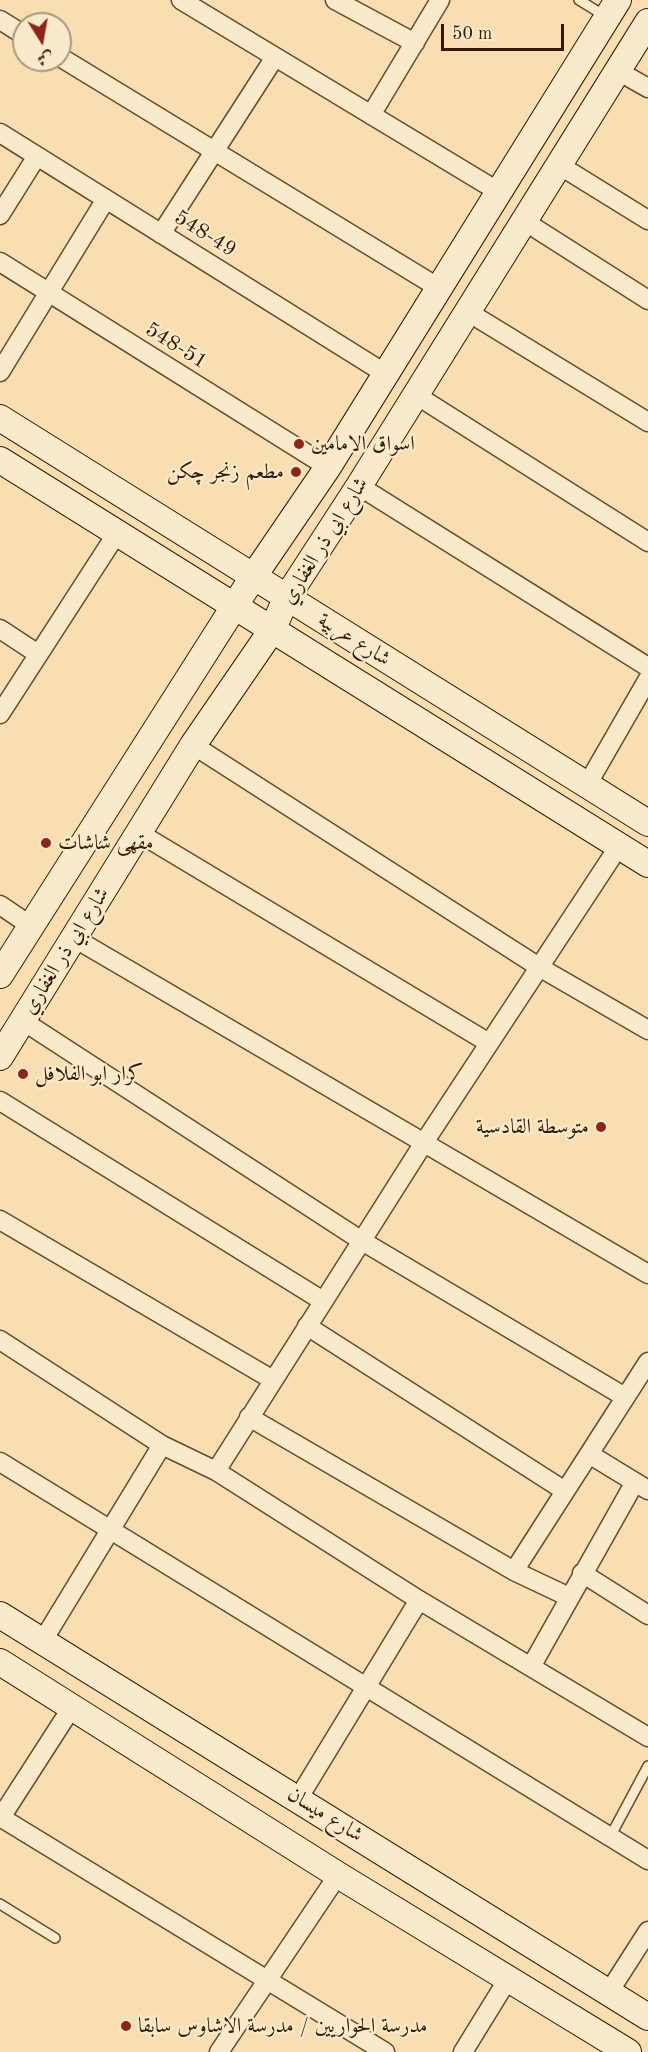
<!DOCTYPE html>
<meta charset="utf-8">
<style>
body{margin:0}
#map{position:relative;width:648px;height:2052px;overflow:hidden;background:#f8deb0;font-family:"Old Standard TT",Amiri,serif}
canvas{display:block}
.north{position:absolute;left:12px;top:12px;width:60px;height:60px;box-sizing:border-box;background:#faeacc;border:2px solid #ac977a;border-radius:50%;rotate:169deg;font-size:16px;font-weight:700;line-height:24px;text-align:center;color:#361a00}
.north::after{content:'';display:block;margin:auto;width:21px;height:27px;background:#8f2418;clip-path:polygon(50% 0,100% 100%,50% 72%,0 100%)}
.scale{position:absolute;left:441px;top:24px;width:123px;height:27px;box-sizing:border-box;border:3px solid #361a00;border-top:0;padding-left:8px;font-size:18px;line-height:21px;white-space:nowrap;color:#361a00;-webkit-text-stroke:4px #faeacc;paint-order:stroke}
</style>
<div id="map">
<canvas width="648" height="2052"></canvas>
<div class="north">ش</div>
<div class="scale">50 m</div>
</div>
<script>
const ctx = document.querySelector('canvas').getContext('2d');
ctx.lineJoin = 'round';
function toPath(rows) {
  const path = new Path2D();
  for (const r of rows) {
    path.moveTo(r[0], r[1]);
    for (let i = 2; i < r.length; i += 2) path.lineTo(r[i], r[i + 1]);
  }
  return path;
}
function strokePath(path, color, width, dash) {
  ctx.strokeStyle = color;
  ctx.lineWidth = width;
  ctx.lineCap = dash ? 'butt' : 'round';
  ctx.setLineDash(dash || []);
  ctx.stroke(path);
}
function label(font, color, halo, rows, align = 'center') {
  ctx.font = font + ' "Old Standard TT",Amiri,serif';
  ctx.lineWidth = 4.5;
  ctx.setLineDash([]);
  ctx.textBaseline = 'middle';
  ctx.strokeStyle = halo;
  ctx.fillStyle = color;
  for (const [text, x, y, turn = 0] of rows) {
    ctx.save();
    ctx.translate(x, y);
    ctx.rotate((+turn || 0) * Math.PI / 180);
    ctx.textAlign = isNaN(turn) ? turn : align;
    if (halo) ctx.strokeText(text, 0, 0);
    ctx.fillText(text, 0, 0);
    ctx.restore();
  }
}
const lane = toPath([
 [579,0,605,16],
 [610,1837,648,1766],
 [0,1904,55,1938]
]);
const street = toPath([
 [181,0,499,192],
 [335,0,415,43],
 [0,20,24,35],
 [60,57,439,288],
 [618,71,648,88],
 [371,115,440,0],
 [0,133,386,374],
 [559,165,648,220],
 [0,215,37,156],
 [524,221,648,300],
 [161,234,275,57],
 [0,262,328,467],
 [468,312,648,422],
 [0,372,106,199],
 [416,395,648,542],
 [359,486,648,667],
 [0,629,38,654],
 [0,714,117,533],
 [193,745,539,967,648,1030],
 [587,785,648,679],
 [139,833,489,1043],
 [0,905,31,926],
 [74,938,648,1274],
 [23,1021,362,1241,625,1397],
 [0,1101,323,1301],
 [0,1220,273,1380],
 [307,1326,565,1491],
 [0,1340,162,1445,216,1471,419,1600,648,1737],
 [249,1417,514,1571,569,1597],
 [589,1454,648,1490],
 [0,1462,648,1860],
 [216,1471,425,1141,619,846],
 [514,1571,648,1362],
 [582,1573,648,1615],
 [42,1642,162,1445],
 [532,1665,635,1482],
 [298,1799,419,1600],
 [0,1817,385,2052],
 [0,1819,72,1707],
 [609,1992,648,1931],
 [219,2052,338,1875],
 [463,2052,508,1979]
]);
const secondary = toPath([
 [0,418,648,823],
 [0,460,648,864],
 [0,975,253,577,328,467,618,0],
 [0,1057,193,745,272,630,287,597,359,486,648,22],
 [0,1615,648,2017],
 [0,1662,338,1875,628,2052]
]);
const markers = [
 [299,444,6,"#8f2418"],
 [296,472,6,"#8f2418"],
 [46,843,6,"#8f2418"],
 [23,1074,6,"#8f2418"],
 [601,1127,6,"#8f2418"],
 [126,2026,6,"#8f2418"]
];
const streetNames = [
 ["548-49",205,234,32],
 ["548-51",176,346,32],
 ["شارع ابي ذر الغفاري",325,541,-58],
 ["شارع عربية",354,640,32],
 ["شارع ابي ذر الغفاري",66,951,-58],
 ["شارع ميسان",325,1815,32]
];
const poiNames = [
 ["اسواق الامامين",311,444],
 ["مطعم زنجر چكن",284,472,"right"],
 ["مقهى شاشات",58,843],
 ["كرار ابو الفلافل",35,1074],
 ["متوسطة القادسية",589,1127,"right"],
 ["مدرسة الحواريين / مدرسة الاشاوس سابقا",138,2026]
];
strokePath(lane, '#664b2c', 12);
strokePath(street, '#664b2c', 21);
strokePath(secondary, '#361a00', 28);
strokePath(lane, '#faeacc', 9);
strokePath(street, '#faeacc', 18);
strokePath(secondary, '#faeacc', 26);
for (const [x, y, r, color] of markers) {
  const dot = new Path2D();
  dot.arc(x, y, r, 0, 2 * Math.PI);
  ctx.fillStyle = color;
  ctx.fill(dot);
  strokePath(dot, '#faeacc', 2);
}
label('21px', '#361a00', '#faeacc', streetNames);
label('21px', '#361a00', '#faeacc', poiNames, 'left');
</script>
